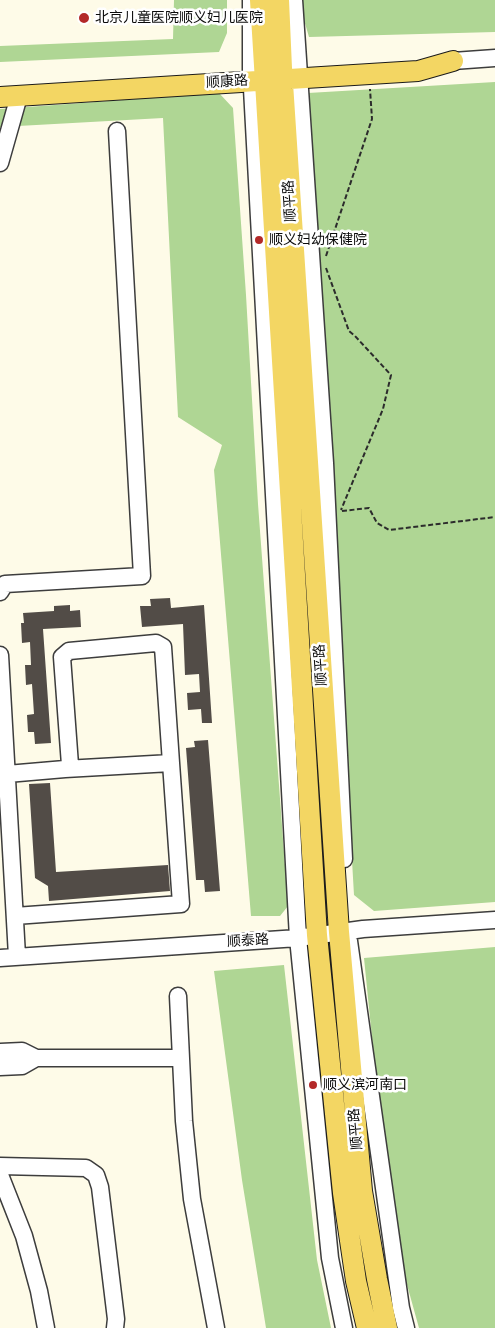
<!DOCTYPE html>
<meta charset="utf-8">
<style>
body{margin:0}
canvas{display:block;background:#fefbe8}
</style>
<canvas width="495" height="1328"></canvas>
<script>
const ctx = document.querySelector('canvas').getContext('2d');
ctx.lineJoin = 'round';
function paint(path, color) {
  ctx.fillStyle = color;
  ctx.fill(path, 'evenodd');
}
function toPath(rows) {
  const path = new Path2D();
  for (const r of rows) {
    path.moveTo(r[0], r[1]);
    for (let i = 2; i < r.length; i += 2) path.lineTo(r[i], r[i + 1]);
  }
  return path;
}
function strokePath(path, color, width, dash) {
  ctx.strokeStyle = color;
  ctx.lineWidth = width;
  ctx.lineCap = dash ? 'butt' : 'round';
  ctx.setLineDash(dash || []);
  ctx.stroke(path);
}
function label(font, color, halo, rows, align = 'center') {
  ctx.font = font + ' Bitter,"Noto Sans SC",serif';
  ctx.lineWidth = 5;
  ctx.setLineDash([]);
  ctx.textBaseline = 'middle';
  ctx.strokeStyle = halo;
  ctx.fillStyle = color;
  for (const [text, x, y, turn = 0] of rows) {
    ctx.save();
    ctx.translate(x, y);
    ctx.rotate((+turn || 0) * Math.PI / 180);
    ctx.textAlign = isNaN(turn) ? turn : align;
    if (halo) ctx.strokeText(text, 0, 0);
    ctx.fillText(text, 0, 0);
    ctx.restore();
  }
}
const forest = toPath([
 [174,0,227,0,227,33,219,52,0,62,0,46,173,39],
 [303,0,495,0,495,32,309,37,302,13],
 [495,82,495,902,374,911,354,895,308,93],
 [219,93,233,108,246,295,258,504,288,906,280,916,251,916,214,470,222,445,178,417,163,118,0,127,0,109],
 [495,947,495,1328,419,1328,391,1227,364,958],
 [284,965,317,1260,331,1328,266,1328,242,1180,214,971]
]);
const building = toPath([
 [170,598,171,608,204,605,212,723,202,723,201,709,188,710,187,693,200,692,199,674,185,675,183,624,142,627,140,606,151,606,150,599],
 [70,605,70,611,80,610,81,627,43,629,51,743,35,744,34,732,28,732,27,715,34,714,32,684,26,685,25,665,31,665,30,642,22,643,21,623,24,623,23,613,54,611,54,606],
 [208,740,220,891,205,892,204,880,196,880,186,748,195,747,194,741],
 [50,783,56,872,168,865,170,891,49,901,48,886,35,878,29,784]
]);
const path = toPath([
 [326,256,372,119,370,89],
 [326,268,349,331,355,336,391,375,383,409,341,510],
 [342,511,369,508,377,523,389,530,495,517]
]);
const minor = toPath([
 [251,0,251,70,298,938,330,1258,344,1328],
 [294,0,325,463,344,859],
 [453,61,495,58],
 [0,163,19,96],
 [0,592,5,584,142,576,117,131],
 [0,655,17,956],
 [7,774,65,769,70,765,62,657,69,651,156,643,163,647,171,763,65,769],
 [15,916,181,904,171,763],
 [349,941,401,1308,406,1328],
 [0,958,298,938,363,929,495,920],
 [178,996,184,1121,192,1199,216,1328],
 [0,1052,22,1051,36,1058,22,1066,0,1067],
 [36,1058,181,1058],
 [0,1166,86,1168,96,1175,100,1187,116,1319,115,1328],
 [0,1175,24,1236,39,1291,46,1328]
]);
const major = toPath([
 [260,0,317,935,343,1193,356,1281,367,1328],
 [279,0,282,68,339,932,362,1191,377,1279,387,1328],
 [0,97,418,71,453,61]
]);
const markers = [
 [84,18,6,"#b32929"],
 [259,240,5,"#b32929"],
 [313,1085,5,"#b32929"]
];
const poiNames = [
 ["北京儿童医院顺义妇儿医院",95,18],
 ["顺义妇幼保健院",269,240],
 ["顺义滨河南口",323,1085]
];
const streetNames = [
 ["顺康路",227,82,-4],
 ["顺平路",290,201,-94],
 ["顺平路",321,665,-94],
 ["顺泰路",248,941,-4],
 ["顺平路",356,1129,-95]
];
paint(forest, '#afd694');
paint(building, '#524c47');
strokePath(minor, '#3d3d3d', 19);
strokePath(major, '#1b1b1b', 22);
strokePath(path, '#2c2c2c', 2, [5, 2.5]);
strokePath(minor, '#fff', 16);
strokePath(major, '#f3d663', 20);
for (const [x, y, r, color] of markers) {
  const dot = new Path2D();
  dot.arc(x, y, r, 0, 2 * Math.PI);
  ctx.fillStyle = color;
  ctx.fill(dot);
  strokePath(dot, '#fff', 2);
}
label('14px', '#0a0a0a', '#fff', poiNames, 'left');
label('14px', '#0a0a0a', '#fff', streetNames);
</script>
